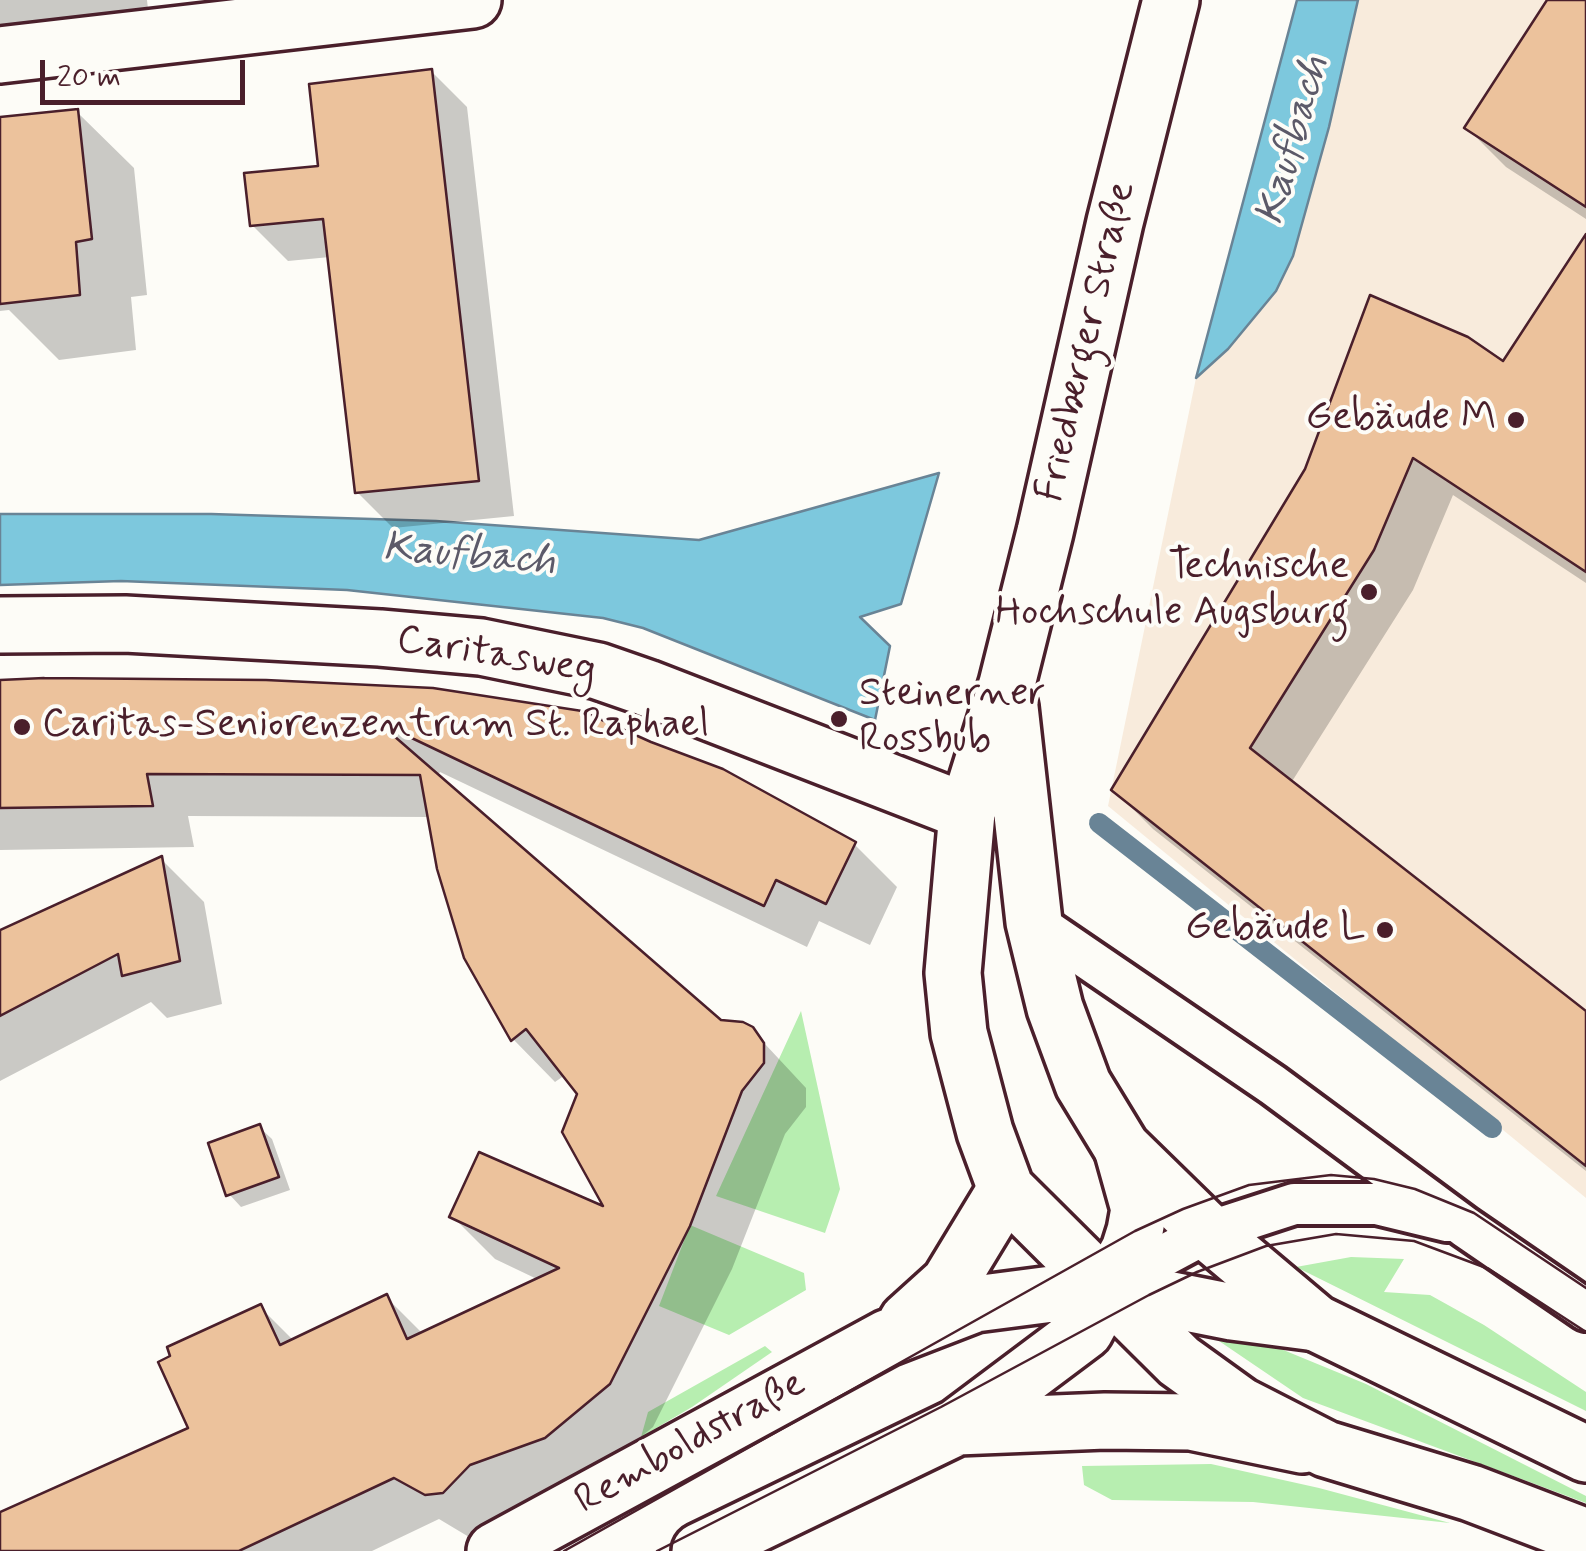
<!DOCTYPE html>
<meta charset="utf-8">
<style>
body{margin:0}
#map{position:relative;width:1586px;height:1551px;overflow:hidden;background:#fdfcf7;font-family:Mynerve,sans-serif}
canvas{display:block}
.scale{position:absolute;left:40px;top:60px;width:205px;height:45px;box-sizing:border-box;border:5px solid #4a1f2b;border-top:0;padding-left:12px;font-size:30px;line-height:35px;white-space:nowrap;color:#4a1f2b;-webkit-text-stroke:8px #fdfcf7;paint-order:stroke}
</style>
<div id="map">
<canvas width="1586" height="1551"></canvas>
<div class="scale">20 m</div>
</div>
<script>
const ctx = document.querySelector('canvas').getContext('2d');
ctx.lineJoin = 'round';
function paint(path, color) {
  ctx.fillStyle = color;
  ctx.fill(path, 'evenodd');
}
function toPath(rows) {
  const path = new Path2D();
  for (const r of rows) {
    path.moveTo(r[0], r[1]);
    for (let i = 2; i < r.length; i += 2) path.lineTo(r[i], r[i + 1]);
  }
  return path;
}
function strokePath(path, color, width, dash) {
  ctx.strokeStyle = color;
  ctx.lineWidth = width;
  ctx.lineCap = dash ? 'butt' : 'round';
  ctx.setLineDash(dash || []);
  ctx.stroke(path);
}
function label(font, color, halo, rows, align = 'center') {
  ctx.font = font + ' Mynerve,sans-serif';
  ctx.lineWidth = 8;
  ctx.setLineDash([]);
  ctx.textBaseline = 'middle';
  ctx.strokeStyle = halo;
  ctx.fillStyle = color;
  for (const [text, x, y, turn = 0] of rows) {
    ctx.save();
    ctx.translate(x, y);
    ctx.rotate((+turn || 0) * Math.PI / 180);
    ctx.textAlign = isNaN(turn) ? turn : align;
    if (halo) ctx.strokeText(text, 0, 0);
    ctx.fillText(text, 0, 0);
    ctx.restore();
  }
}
const built = toPath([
 [1297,0,1586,0,1586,1198,1108,806,1196,378]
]);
const green = toPath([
 [801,1011,840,1189,825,1233,716,1196],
 [690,1225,804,1273,806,1290,729,1335,659,1306],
 [1351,1257,1404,1259,1384,1292,1430,1295,1484,1325,1586,1392,1586,1411,1296,1267],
 [1219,1331,1264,1342,1366,1384,1586,1496,1586,1503,1303,1398,1219,1341,1216,1338],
 [765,1346,772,1352,692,1407,641,1437,648,1412],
 [1211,1464,1319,1488,1450,1523,1253,1502,1112,1500,1084,1485,1082,1466]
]);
const water = toPath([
 [1297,0,1358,0,1329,127,1293,256,1276,291,1228,349,1196,378,1297,0],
 [939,473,901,604,860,617,890,646,875,720,643,628,603,618,347,590,121,581,0,585,0,514,211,514,436,521,699,540,939,473]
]);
const shadow = toPath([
 [0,0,147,0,149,18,0,36],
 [1550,0,1586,0,1586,219,1506,167,1467,128],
 [431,71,467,107,514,516,393,528,357,492,330,257,288,261,252,225],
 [77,112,134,168,147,295,131,297,136,350,59,360,9,310,0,311,0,120],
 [1586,239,1586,583,1453,495,1413,590,1291,783,1586,1015,1586,1171,1153,829,1114,790,1307,470,1504,365],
 [266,682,854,844,897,887,870,945,819,921,807,947,440,772,437,777,720,1022,751,1029,806,1088,806,1107,785,1134,732,1269,653,1427,588,1480,513,1507,486,1535,469,1537,439,1519,372,1551,0,1551,0,1514,191,1429,260,1307,294,1341,386,1297,423,1334,539,1280,495,1259,452,1216,609,1211,580,1093,565,1075,555,1082,513,1039,430,817,188,816,194,847,0,850,0,683],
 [161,859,204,902,222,1004,167,1018,151,1002,0,1081,0,931],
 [259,1127,272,1139,290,1190,241,1207,229,1194]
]);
const stream = toPath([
 [1099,823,1492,1128]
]);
const building = toPath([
 [1547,0,1586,0,1586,207,1464,128,1547,0],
 [432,69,479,481,355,493,323,219,250,226,244,173,318,166,309,84,432,69],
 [78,109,92,239,76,242,80,295,0,304,0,117,78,109],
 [1586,234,1586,572,1413,458,1374,550,1250,748,1586,1011,1586,1166,1111,790,1305,469,1370,295,1468,337,1503,361,1586,234],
 [44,678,266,680,433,688,582,711,651,742,723,769,856,842,826,904,776,880,764,906,397,731,394,736,721,1020,743,1022,753,1027,764,1043,764,1063,742,1091,690,1226,610,1384,545,1438,470,1465,443,1493,425,1495,394,1478,239,1551,0,1551,0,1512,188,1428,158,1362,170,1356,167,1347,261,1304,280,1345,387,1294,407,1339,559,1268,449,1217,479,1152,603,1206,562,1132,577,1094,526,1029,511,1041,464,958,437,869,420,775,147,774,153,806,0,808,0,680,44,678],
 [162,856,180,961,122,976,118,954,0,1016,0,930,162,856],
 [260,1124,279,1177,226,1196,208,1143,260,1124]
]);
const service = toPath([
 [1028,911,1034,922,1273,1085,1465,1227,1586,1310],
 [1111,1284,1208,1232,1294,1204,1377,1204,1447,1221]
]);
const minor = toPath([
 [0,55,473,0],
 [0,625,125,624,380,638,481,647,598,671,647,688,967,812]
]);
const tertiary = toPath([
 [907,1321,949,1283,1006,1189],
 [957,1427,1105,1421,1191,1422,1302,1445],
 [495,1551,887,1338,975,1304,1106,1287,1232,1312,1316,1323],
 [700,1551,957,1427,1085,1331,1129,1250,1135,1231,1139,1209,1122,1148]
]);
const secondary = toPath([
 [1171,0,1115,222,1045,532,1007,684,967,812,953,973,959,1033,985,1132,1006,1189,1179,1361,1240,1405,1326,1449,1471,1493,1586,1537],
 [1010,707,1034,922,1055,1008,1083,1084,1122,1148,1208,1232,1316,1323,1586,1454]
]);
const tram = toPath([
 [564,1551,1135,1231,1183,1209,1249,1185,1331,1175,1374,1179,1415,1189,1474,1213,1586,1288],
 [657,1551,941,1407,1149,1295,1197,1272,1266,1246,1336,1234,1414,1241,1489,1269,1586,1332]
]);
const markers = [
 [1516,420,10,"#4a1f2b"],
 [1369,592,10,"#4a1f2b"],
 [839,719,10,"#4a1f2b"],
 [22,727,10,"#4a1f2b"],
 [1385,930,10,"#4a1f2b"]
];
const streetNames = [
 ["Friedberger Straße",1088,342,-77],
 ["Caritasweg",496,657,9],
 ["Remboldstraße",691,1444,-29]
];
const poiNames = [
 ["Gebäude M",1496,420],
 ["Technische",1349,569],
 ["Hochschule Augsburg",1349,615],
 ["Steinerner",859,696,"left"],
 ["Rossbub",859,742,"left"],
 ["Caritas-Seniorenzentrum St. Raphael",42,727,"left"],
 ["Gebäude L",1365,930]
];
const waterNames = [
 ["Kaufbach",1295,141,-74],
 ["Kaufbach",469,557,5]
];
paint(built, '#f8ebdc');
paint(green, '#b7eeb0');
paint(water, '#7dc8dd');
strokePath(water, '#698496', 2.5);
paint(shadow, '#0003');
strokePath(stream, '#698496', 20);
paint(building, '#ecc29c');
strokePath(building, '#4a1f2b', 2.5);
strokePath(service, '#4a1f2b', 48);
strokePath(minor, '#4a1f2b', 62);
strokePath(tertiary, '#4a1f2b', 62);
strokePath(secondary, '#4a1f2b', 62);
strokePath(service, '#fdfcf7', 40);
strokePath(minor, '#fdfcf7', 55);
strokePath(tertiary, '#fdfcf7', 55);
strokePath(secondary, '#fdfcf7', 55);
strokePath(tram, '#4a1f2b', 2.5);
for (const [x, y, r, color] of markers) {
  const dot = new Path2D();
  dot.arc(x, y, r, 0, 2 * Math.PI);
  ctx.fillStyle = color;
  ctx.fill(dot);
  strokePath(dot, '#fdfcf7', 4);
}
label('40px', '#4a1f2b', '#fdfcf7', streetNames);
label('40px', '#4a1f2b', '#fdfcf7', poiNames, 'right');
label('italic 42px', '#5c5a69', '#fdfcf7', waterNames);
</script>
